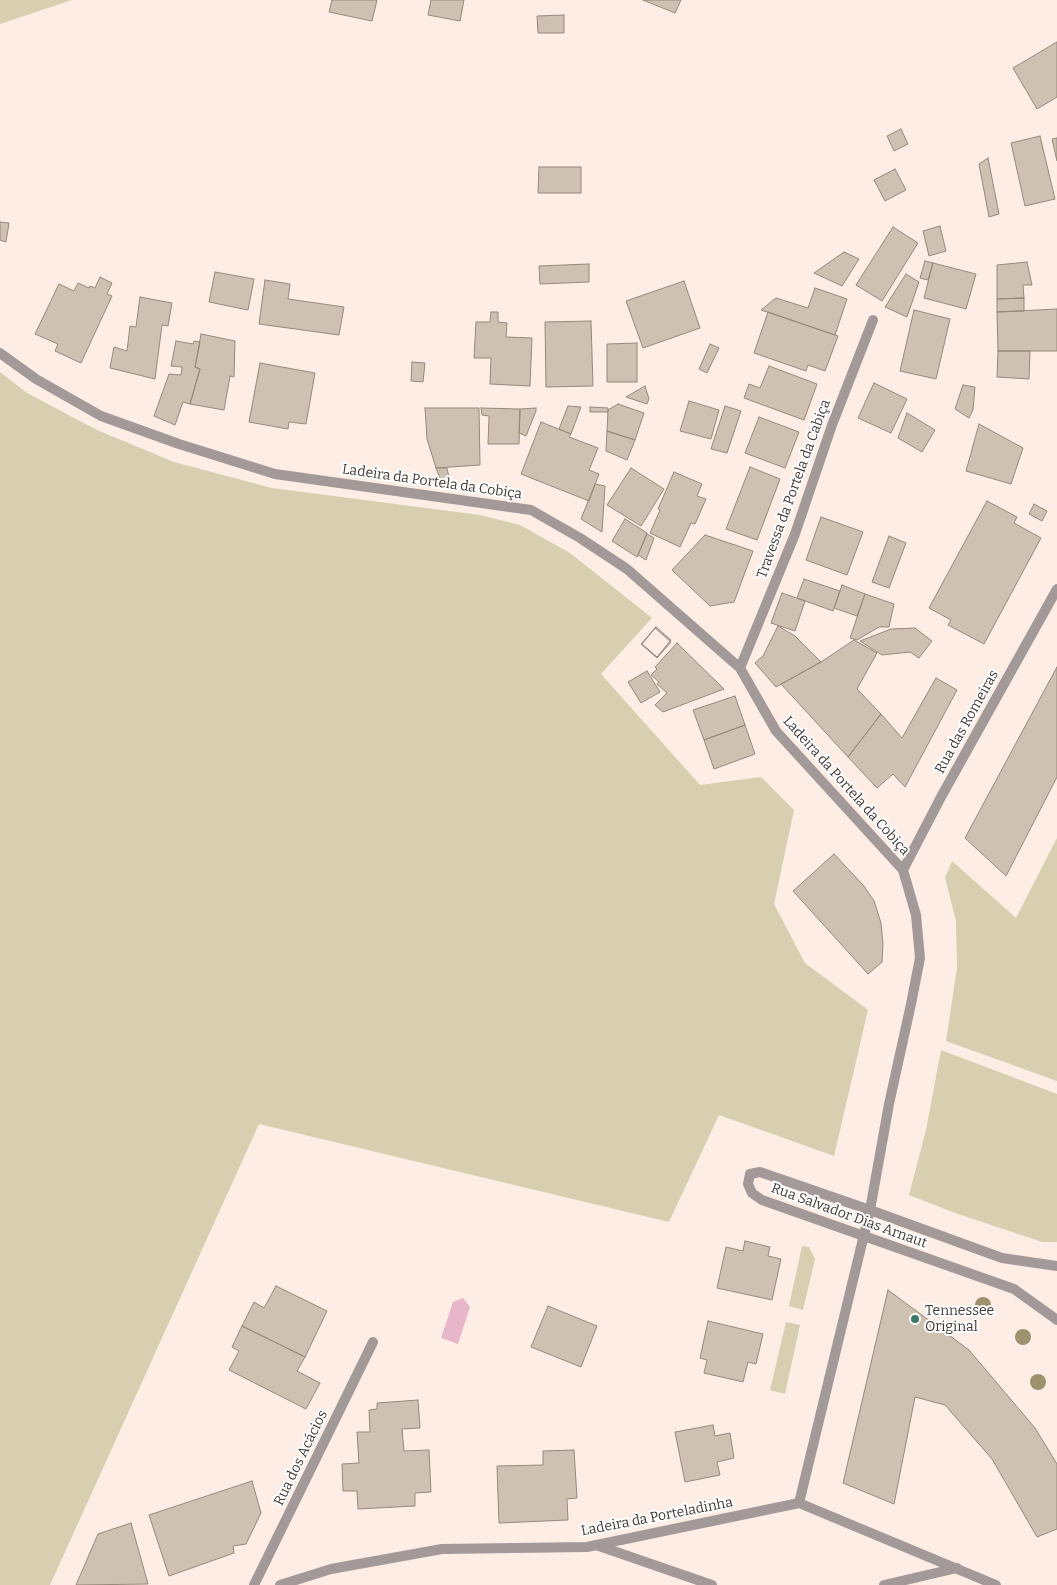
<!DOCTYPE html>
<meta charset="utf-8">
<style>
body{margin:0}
canvas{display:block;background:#feede5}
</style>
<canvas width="1057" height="1585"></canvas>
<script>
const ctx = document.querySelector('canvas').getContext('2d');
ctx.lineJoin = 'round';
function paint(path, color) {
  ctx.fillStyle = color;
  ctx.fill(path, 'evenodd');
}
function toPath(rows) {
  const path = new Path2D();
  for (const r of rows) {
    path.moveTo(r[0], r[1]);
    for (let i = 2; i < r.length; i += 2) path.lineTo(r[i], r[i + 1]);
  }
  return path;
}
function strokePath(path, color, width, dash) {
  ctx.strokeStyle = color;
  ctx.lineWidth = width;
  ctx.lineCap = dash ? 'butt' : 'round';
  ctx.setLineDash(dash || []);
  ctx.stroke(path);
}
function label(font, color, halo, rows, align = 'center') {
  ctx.font = font + ' Bitter,serif';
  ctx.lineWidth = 4;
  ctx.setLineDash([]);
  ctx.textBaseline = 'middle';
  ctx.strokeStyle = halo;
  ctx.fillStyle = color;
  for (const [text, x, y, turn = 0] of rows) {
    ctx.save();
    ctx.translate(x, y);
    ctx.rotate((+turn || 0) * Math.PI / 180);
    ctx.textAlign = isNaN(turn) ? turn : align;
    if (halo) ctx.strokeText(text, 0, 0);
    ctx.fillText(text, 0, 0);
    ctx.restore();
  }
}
const green = toPath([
 [0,0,72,0,0,24],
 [0,372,27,393,97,430,174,462,272,488,480,515,520,525,570,553,652,618,601,674,700,785,761,777,794,810,774,904,805,963,868,1010,834,1156,719,1115,669,1222,259,1124,50,1585,0,1585],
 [1057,838,1057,1081,946,1041,957,968,956,921,945,878,952,861,1016,918],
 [941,1050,1057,1094,1057,1242,1042,1242,955,1213,909,1195,926,1130],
 [802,1246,809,1247,815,1259,803,1310,789,1306],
 [786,1322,800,1325,785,1394,770,1390]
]);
const water = toPath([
 [463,1298,470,1307,458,1344,441,1338,453,1302]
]);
const building = toPath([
 [332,0,377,0,372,21,329,12,332,0],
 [431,0,464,0,460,21,428,15,431,0],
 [643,0,681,0,675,13,643,0],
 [564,15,564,33,538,33,537,16,564,15],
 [1057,42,1057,97,1037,109,1013,68,1057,42],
 [901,129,908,144,894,151,887,136,901,129],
 [1040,136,1055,199,1025,206,1011,143,1040,136],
 [1057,138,1057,161,1052,139,1057,138],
 [988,158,999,214,989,217,979,164,988,158],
 [539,167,581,167,581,193,538,193,539,167],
 [895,169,906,190,885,201,874,180,895,169],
 [0,222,9,223,6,242,0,240,0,222],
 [940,226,946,251,929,256,923,231,940,226],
 [893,227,918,243,882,301,856,285,893,227],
 [844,252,859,259,842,286,814,273,844,252],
 [925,261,933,263,928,280,920,278,925,261],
 [1027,262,1032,285,1023,285,1024,298,997,299,997,265,1027,262],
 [933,263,976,274,966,309,924,298,933,263],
 [589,264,589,282,540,284,539,266,589,264],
 [215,272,254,279,248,310,209,302,215,272],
 [906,274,919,282,907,317,885,307,906,274],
 [100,277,112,283,107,294,112,296,81,363,55,351,58,344,35,334,59,284,74,291,78,283,89,288,90,286,95,288,100,277],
 [265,280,290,284,288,299,344,307,339,335,259,324,265,280],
 [684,281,700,328,643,348,626,301,684,281],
 [815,288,847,299,835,335,761,310,776,298,808,308,815,288],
 [140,297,172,303,168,326,162,325,155,379,110,368,114,347,127,351,130,326,136,327,140,297],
 [1024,298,1024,311,997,312,997,299,1024,298],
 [1057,309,1057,351,998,351,997,312,1057,309],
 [914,310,950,319,936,379,900,371,914,310],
 [491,312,498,312,498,322,507,323,506,337,532,338,530,386,490,384,491,358,474,358,476,322,490,322,491,312],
 [768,312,838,336,825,371,808,365,806,371,754,353,768,312],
 [591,321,593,386,546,387,545,322,591,321],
 [201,334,235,341,234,377,230,376,224,410,190,404,200,369,195,367,201,334],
 [176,341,193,344,194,341,200,342,195,367,200,369,190,404,183,402,175,425,154,416,169,374,181,375,182,367,171,366,176,341],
 [637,343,637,382,607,382,607,344,637,343],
 [710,344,719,348,707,373,699,369,710,344],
 [998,351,1030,351,1029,379,997,377,998,351],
 [412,362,425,363,423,382,411,381,412,362],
 [260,363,315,373,306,424,289,422,288,429,249,422,260,363],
 [769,366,817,384,804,420,744,398,749,384,760,388,769,366],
 [874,383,907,399,891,433,858,418,874,383],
 [963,385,975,387,973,410,969,418,955,409,963,385],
 [645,386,649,399,647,404,626,397,645,386],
 [689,401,719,410,711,439,680,431,689,401],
 [618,404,644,413,635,440,607,431,608,410,618,404],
 [568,406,581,407,571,434,559,429,568,406],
 [725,406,741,411,727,453,711,449,725,406],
 [590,407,608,408,608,412,590,412,590,407],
 [425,408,479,408,480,465,436,468,427,439,425,408],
 [481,408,520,409,519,444,488,444,489,416,482,415,481,408],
 [536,408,536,411,526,436,519,433,520,409,536,408],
 [907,413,935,430,922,452,898,438,907,413],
 [759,417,799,432,785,468,745,453,759,417],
 [541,422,571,434,569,437,598,448,589,470,599,474,589,501,521,474,541,422],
 [979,424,1023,448,1011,484,966,471,979,424],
 [607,431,635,440,627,460,606,451,607,431],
 [750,467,780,479,757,540,726,529,750,467],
 [436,468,447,468,450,483,441,481,436,468],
 [631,468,664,489,641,526,607,505,631,468],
 [674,472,702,484,697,496,706,499,695,524,691,523,680,547,650,533,660,510,658,509,674,472],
 [595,484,605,486,602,532,581,519,595,484],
 [987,501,1017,517,1014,523,1041,538,984,644,948,625,951,620,929,608,987,501],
 [1034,504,1047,511,1042,521,1029,514,1034,504],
 [821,517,863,532,847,575,806,560,821,517],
 [625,519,647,533,637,557,612,541,625,519],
 [647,534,654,538,646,560,638,555,647,534],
 [705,535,753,551,734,602,710,606,672,570,705,535],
 [889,536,906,543,889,588,872,582,889,536],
 [804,579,840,591,833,611,797,598,804,579],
 [842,585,865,594,857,616,834,608,842,585],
 [782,593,805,601,795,631,771,623,782,593],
 [865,594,894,604,889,627,879,627,857,640,850,638,865,594],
 [778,626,795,636,821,662,776,687,755,663,763,656,778,626],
 [656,627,671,640,657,657,642,644,656,627],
 [655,628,671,642,657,658,641,644,655,628],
 [915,628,932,641,919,658,910,652,882,655,860,641,891,629,915,628],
 [854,640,877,653,857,689,881,714,848,757,781,684,821,662,854,640],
 [677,643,724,689,663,712,655,705,667,693,657,684,659,682,651,675,657,669,655,667,677,643],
 [1057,667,1057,777,1006,876,965,838,1057,667],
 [647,671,660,692,641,703,628,682,647,671],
 [936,678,957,690,905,787,893,774,877,788,848,757,881,714,902,738,936,678],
 [735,696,745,725,704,740,693,710,735,696],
 [745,725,755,754,714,769,704,740,745,725],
 [834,854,864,886,874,901,881,923,883,944,882,962,868,974,793,891,834,854],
 [745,1241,770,1247,768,1256,781,1259,772,1300,717,1288,726,1247,743,1251,745,1241],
 [276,1286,327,1311,305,1357,242,1326,254,1302,264,1308,276,1286],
 [888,1290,969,1350,1035,1428,1057,1464,1057,1529,1037,1537,992,1459,945,1405,915,1397,894,1504,843,1483,888,1290],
 [548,1306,597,1326,581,1367,531,1347,548,1306],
 [708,1321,763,1334,756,1364,748,1362,743,1382,704,1373,707,1360,700,1358,708,1321],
 [242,1326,305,1357,297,1371,320,1383,306,1409,229,1370,239,1351,232,1347,242,1326],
 [418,1400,420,1428,402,1429,404,1451,429,1450,431,1492,415,1493,415,1506,358,1509,357,1491,343,1491,342,1464,359,1463,357,1432,370,1432,369,1410,377,1409,377,1403,418,1400],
 [713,1425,715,1436,730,1433,734,1458,717,1462,720,1475,685,1482,675,1432,713,1425],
 [574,1450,577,1498,567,1499,568,1520,499,1523,497,1466,543,1465,543,1451,574,1450],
 [252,1481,261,1513,246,1544,233,1546,234,1553,169,1576,149,1515,252,1481],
 [131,1523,148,1584,76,1585,98,1534,131,1523]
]);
const service = toPath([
 [596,1545,712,1585],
 [884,1585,957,1568]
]);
const minor = toPath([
 [0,353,36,379,101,416,179,444,275,474,531,510,580,538,627,569,740,668,776,731,903,870,916,915,920,958,911,1004,889,1104,870,1210,799,1503],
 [740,668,795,534,832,425,873,320],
 [903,870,941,797,1057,589],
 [1057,1266,1002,1258,870,1210,760,1172,750,1174,748,1184,752,1193,762,1200,1014,1289,1057,1320],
 [254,1585,373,1342],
 [280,1585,331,1569,442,1549,587,1547,799,1503,996,1585]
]);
const trees = [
 [983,1305],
 [1023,1337],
 [1038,1382]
];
const markers = [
 [915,1319,5,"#3a7966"]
];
const streetNames = [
 ["Ladeira da Portela da Cobiça",432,482,8],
 ["Travessa da Portela da Cabiça",794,489,-70],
 ["Rua das Romeiras",967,722,-61],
 ["Ladeira da Portela da Cobiça",846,786,48],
 ["Rua Salvador Dias Arnaut",849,1216,20],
 ["Rua dos Acácios",301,1458,-64],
 ["Ladeira da Porteladinha",657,1517,-11]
];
const poiNames = [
 ["Tennessee",925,1311],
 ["Original",925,1327]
];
paint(green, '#d7cfaf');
paint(water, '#e8b6c9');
paint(building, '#cfc1b1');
strokePath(building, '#96897a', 1);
strokePath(service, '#a49999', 10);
strokePath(minor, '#a49999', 10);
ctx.fillStyle = '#9f916d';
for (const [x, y] of trees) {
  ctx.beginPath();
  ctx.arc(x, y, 8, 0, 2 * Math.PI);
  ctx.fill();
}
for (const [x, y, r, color] of markers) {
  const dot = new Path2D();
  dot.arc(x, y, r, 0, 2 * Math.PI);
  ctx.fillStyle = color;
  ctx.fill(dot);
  strokePath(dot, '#fff', 2);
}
label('14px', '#433b37', '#fff', streetNames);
label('14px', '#433b37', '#fff', poiNames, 'left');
</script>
